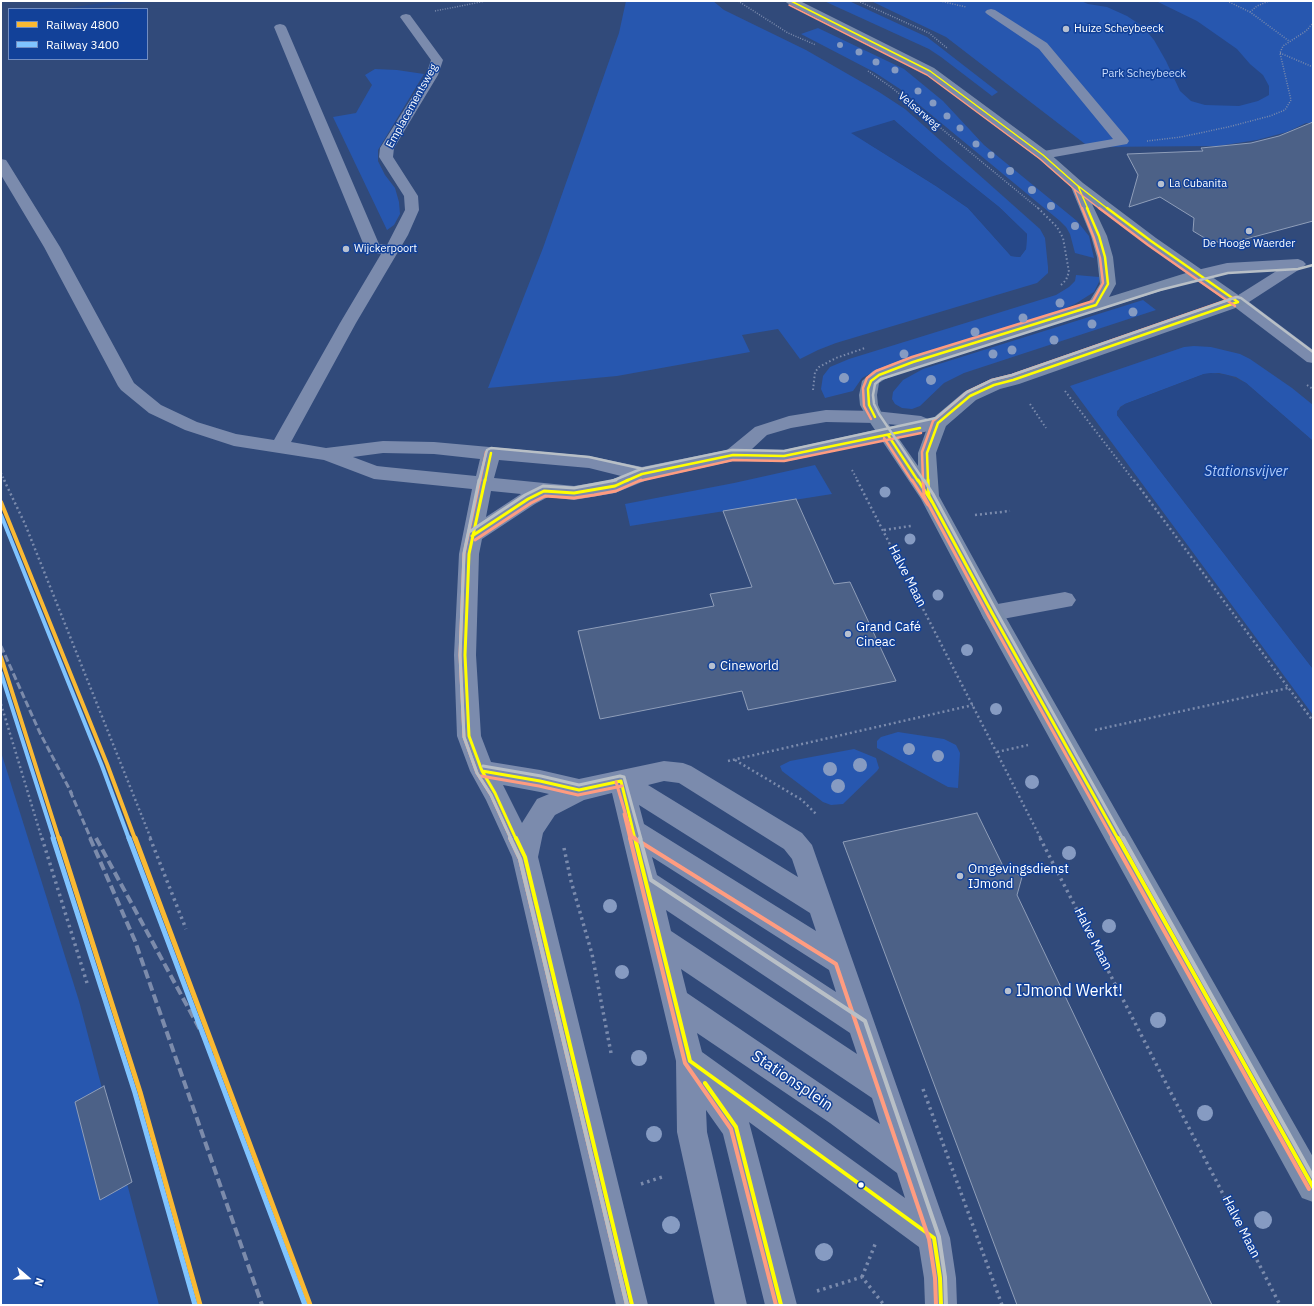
<!DOCTYPE html>
<meta charset="utf-8">
<style>
body{margin:0}
#map{position:relative;width:1314px;height:1306px;overflow:hidden;background:#314a7a;font-family:"IBM Plex Sans",sans-serif}
canvas{display:block}
.frame{position:absolute;inset:0;border:2px solid #fff;pointer-events:none}
.legend{position:absolute;left:8px;top:8px;width:140px;height:52px;box-sizing:border-box;background:#124199;border:1px solid #718dc2;margin:0;padding:5px 7px;list-style:none;font-size:12px;color:#fff}
.legend li{display:flex;align-items:center;gap:8px;height:20px}
.legend b{width:20px;border:1px solid #718dc2}
.north{position:absolute;left:8px;top:1258px;width:40px;height:40px;-webkit-text-stroke:3px #124199;paint-order:stroke;rotate:110deg;font-size:11px;font-weight:700;line-height:16px;text-align:center;color:#fff}
.north::after{content:'';display:block;margin:auto;width:14px;height:18px;background:#fff;clip-path:polygon(50% 0,100% 100%,50% 72%,0 100%)}
</style>
<div id="map">
<canvas width="1314" height="1306"></canvas>
<div class="frame"></div>
<ul class="legend">
<li><b style="height:5px;background:#fab933"></b>Railway 4800</li>
<li><b style="height:5px;background:#80c4ff"></b>Railway 3400</li>
</ul>
<div class="north">N</div>
</div>
<script>
const ctx = document.querySelector('canvas').getContext('2d');
ctx.lineJoin = 'round';
function paint(path, color) {
  ctx.fillStyle = color;
  ctx.fill(path, 'evenodd');
}
function toPath(rows) {
  const path = new Path2D();
  for (const r of rows) {
    path.moveTo(r[0], r[1]);
    for (let i = 2; i < r.length; i += 2) path.lineTo(r[i], r[i + 1]);
  }
  return path;
}
function strokePath(path, color, width, dash) {
  ctx.strokeStyle = color;
  ctx.lineWidth = width;
  ctx.lineCap = dash ? 'butt' : 'round';
  ctx.setLineDash(dash || []);
  ctx.stroke(path);
}
function label(font, color, halo, rows, align = 'center') {
  ctx.font = font + ' "IBM Plex Sans",sans-serif';
  ctx.lineWidth = 3;
  ctx.setLineDash([]);
  ctx.textBaseline = 'middle';
  ctx.strokeStyle = halo;
  ctx.fillStyle = color;
  for (const [text, x, y, turn = 0] of rows) {
    ctx.save();
    ctx.translate(x, y);
    ctx.rotate((+turn || 0) * Math.PI / 180);
    ctx.textAlign = isNaN(turn) ? turn : align;
    if (halo) ctx.strokeText(text, 0, 0);
    ctx.fillText(text, 0, 0);
    ctx.restore();
  }
}
const green = toPath([
 [626,1,713,1,724,10,806,50,879,92,905,109,1040,229,1045,238,1048,267,1048,273,1037,283,836,343,818,350,800,359,778,329,742,335,750,352,617,376,488,388,543,248,619,33],
 [894,120,939,159,999,207,1027,234,1026,249,1020,257,1011,256,968,208,936,186,866,142],
 [824,1,849,1,927,37,998,92,992,96,941,57,929,49],
 [871,1,1313,1,1313,123,1306,123,1287,132,1257,140,1218,146,1089,147,946,37],
 [818,28,904,69,943,101,984,145,1077,221,1089,236,1094,258,1075,253,1070,234,1066,227,1060,221,900,89,874,72,801,34],
 [375,69,397,70,424,74,378,150,378,161,385,175,395,188,399,202,400,214,394,225,387,230,333,117,356,113,372,85,365,75],
 [1076,275,1099,277,1099,282,1094,292,1075,304,1049,315,881,368,862,378,853,391,825,398,821,389,823,376,830,367,849,359,1056,295,1069,287,1075,281],
 [1143,300,1156,310,964,373,944,383,920,406,912,409,902,408,895,404,892,399,893,392,903,380,923,369],
 [1194,346,1211,347,1240,354,1250,359,1292,388,1313,405,1313,441,1246,383,1236,377,1219,373,1204,374,1125,404,1120,407,1117,415,1313,669,1313,715,1070,386,1184,347],
 [815,465,832,494,630,526,625,504,734,483],
 [898,732,944,739,956,745,960,753,958,788,948,787,877,748,877,741,881,737],
 [854,749,876,758,879,768,877,771,843,804,831,805,823,802,782,771,780,766,790,761],
 [1,752,79,1001,159,1305,1,1305]
]);
const water = toPath([
 [116,1,141,1,87,9,61,9],
 [1081,1,1156,1,1197,21,1237,49,1250,64,1263,75,1269,86,1269,95,1258,101,1239,106,1205,105,1191,101,1180,91,1166,61,1154,40,1142,26,1127,16,1107,7,1088,4],
 [894,120,939,159,999,207,1027,234,1026,249,1020,257,1011,256,968,208,936,186,851,133],
 [1211,373,1227,375,1246,383,1313,441,1313,669,1117,415,1117,411,1125,404,1204,374]
]);
const building = toPath([
 [1313,122,1313,221,1231,243,1223,243,1208,240,1193,231,1194,218,1160,197,1129,207,1138,175,1127,154,1203,151,1201,148,1251,143,1279,136,1313,122],
 [796,499,834,584,850,582,896,681,748,710,742,691,600,719,578,631,714,606,710,594,752,587,723,511,796,499],
 [977,813,1003,866,1022,877,1017,895,1212,1305,1017,1305,843,842,977,813],
 [104,1086,132,1182,100,1200,75,1102,104,1086]
]);
const pathFar3 = toPath([
 [738,1,788,33,816,45],
 [858,1,929,33,947,48],
 [940,1,966,7],
 [1227,1,1250,12,1289,41],
 [435,11,486,1],
 [1250,12,1257,6,1269,1],
 [1280,53,1313,67],
 [868,71,891,87,1039,209],
 [1147,141,1181,137,1228,127,1270,116,1285,110,1291,100,1280,53,1283,46,1306,31,1313,23]
]);
const pathFar2 = toPath([
 [1038,208,1057,227,1063,238,1069,272,1066,280,1060,286],
 [1307,385,1313,389],
 [813,390,815,372,819,367,836,358,865,348],
 [1065,391,1134,481],
 [1030,404,1046,428],
 [852,470,858,481],
 [1,473,5,481]
]);
const pathFar1 = toPath([
 [4,480,25,524,151,839],
 [857,480,1041,839],
 [1134,480,1313,721],
 [975,515,1010,511],
 [884,530,911,526],
 [1,704,42,839],
 [1095,730,1288,688],
 [997,752,1028,745],
 [735,760,802,800,816,814],
 [728,761,973,705]
]);
const path = toPath([
 [42,838,87,983],
 [150,838,186,929],
 [1040,838,1280,1305],
 [564,848,571,881,592,954,611,1053],
 [923,1089,1002,1305],
 [641,1184,665,1176],
 [862,1277,876,1242],
 [817,1291,862,1277,884,1305]
]);
const minor = toPath([
 [991,9,995,10,1047,43,1127,138,1129,141,1127,144,1043,159,1038,158,1036,155,1038,152,1113,139,1039,49,987,14,985,12,987,10,991,9],
 [406,14,410,15,443,60,438,75,394,148,393,157,418,196,419,210,408,235,356,323,291,442,326,448,383,441,434,442,589,456,642,467,727,450,755,427,789,416,826,410,875,411,921,416,928,419,938,417,944,419,947,423,944,427,938,429,784,462,733,461,647,480,615,493,574,500,548,497,535,504,482,539,479,554,476,655,481,736,491,762,540,770,579,779,664,761,683,763,691,766,802,833,812,845,950,1238,956,1278,957,1305,925,1305,924,1278,919,1247,749,1122,797,1305,765,1305,723,1134,706,1110,707,1132,747,1305,715,1305,677,1132,676,1061,612,793,584,800,555,815,543,833,538,857,648,1305,616,1305,512,857,486,800,470,771,457,736,454,655,459,554,472,489,374,479,324,460,234,446,185,430,149,413,121,390,118,386,44,247,1,175,1,159,6,160,8,163,60,247,134,383,161,405,197,422,236,434,274,440,340,323,381,254,368,251,365,248,274,27,276,25,280,24,284,25,286,27,379,244,387,245,405,210,404,196,379,157,380,148,426,75,431,60,400,17,402,15,406,14],
 [826,422,875,423,898,425,784,450,752,449,767,435,791,428,826,422],
 [383,453,434,454,480,459,476,476,386,467,377,466,353,457,383,453],
 [499,460,589,468,621,476,611,480,574,486,494,478,499,460],
 [491,491,521,494,486,517,491,491],
 [664,781,679,783,784,849,792,859,798,877,648,785,664,781],
 [503,785,540,792,549,794,537,799,522,823,503,785],
 [639,805,810,913,816,931,644,824,639,805],
 [652,857,829,970,836,992,657,875,652,857],
 [666,910,850,1033,857,1054,671,931,666,910],
 [681,969,872,1098,880,1124,687,993,681,969],
 [697,1033,830,1123,897,1173,905,1198,702,1052,697,1033],
 [1298,259,1303,261,1306,264,1303,267,1249,302,1313,350,1313,363,1307,362,1232,305,1230,302,1232,299,1278,270,1227,273,1199,279,1193,277,1191,274,1193,271,1227,263,1298,259],
 [1065,592,1072,594,1076,600,1072,606,992,621,984,619,981,613,984,607,992,605,1065,592]
]);
const major = toPath([
 [785,1,800,1,934,68,1048,152,1083,183,1156,238,1244,299,1246,302,1244,305,1019,384,1000,389,976,400,946,426,936,453,939,496,1000,607,1313,1157,1313,1202,1302,1198,984,619,921,499,869,421,860,405,859,395,862,381,873,371,907,358,1089,302,1100,284,1097,257,1091,236,1071,187,1038,158,926,74,787,3,785,1],
 [1092,204,1146,244,1186,273,1109,297,1116,284,1113,257,1107,236,1092,204],
 [1196,280,1226,301,1007,376,988,381,964,392,932,419,929,423,918,453,918,466,883,416,878,405,877,395,879,383,885,379,919,366,1196,280]
]);
const railFar1 = toPath([
 [1,646,40,733,72,794],
 [70,791,91,839]
]);
const rail = toPath([
 [90,838,135,941,262,1305],
 [96,838,222,1070]
]);
const bus1Far3 = toPath([
 [791,1,930,71,1043,155,1078,186,1088,209],
 [1077,185,1108,209]
]);
const bus1Far2 = toPath([
 [1107,208,1151,241,1238,302],
 [875,417,869,405,868,389,871,381,879,375,913,362,1096,305,1108,284,1105,257,1099,236,1087,208],
 [888,435,918,481],
 [485,481,491,453],
 [626,481,642,474,733,455,784,456,920,428],
 [928,481,927,453,938,423,970,396,994,385,1013,380,1238,302]
]);
const bus1Far1 = toPath([
 [485,480,469,554,465,655,469,736,482,771,495,793,516,839],
 [918,480,932,502],
 [928,480,929,496,992,613,1118,839],
 [472,536,528,499,544,491,574,493,615,486,628,480],
 [482,771,540,781,579,790,621,781],
 [621,781,635,839]
]);
const bus1 = toPath([
 [516,838,525,857,632,1305],
 [635,838,690,1061,934,1238,940,1278,941,1305],
 [1118,838,1313,1187],
 [705,1083,736,1127,781,1305]
]);
const bus2Far3 = toPath([
 [789,5,927,75,1040,159,1074,189,1082,209],
 [1074,189,1100,209]
]);
const bus2Far2 = toPath([
 [1099,208,1148,245,1235,306],
 [871,419,864,406,863,388,867,378,876,371,912,357,1093,301,1103,283,1100,258,1094,238,1082,208],
 [884,438,912,481],
 [480,481,486,452],
 [639,481,733,460,784,461,921,433],
 [923,481,922,452,933,421,967,392,992,380,1012,375,1236,297]
]);
const bus2Far1 = toPath([
 [480,480,464,554,460,655,464,737,477,773,491,795,511,839],
 [912,480,928,505],
 [923,480,924,496,988,615,1113,839],
 [475,540,531,503,545,496,574,498,594,495,616,491,641,480],
 [481,776,539,786,578,795,622,786],
 [616,782,632,836,636,839],
 [624,814,630,839]
]);
const bus2 = toPath([
 [510,838,520,859,627,1305],
 [630,838,685,1063,731,1129,776,1305],
 [634,838,836,964,929,1239,935,1278,936,1305],
 [1112,838,1309,1189]
]);
const bus3Far2 = toPath([
 [479,481,487,450,491,448,589,457,643,469],
 [612,481,641,469,732,450,784,451,936,418,967,392,992,380,1012,375,1237,297,1241,298,1313,352],
 [924,481,879,414,874,404,873,395,875,384,881,379,1160,290,1228,273,1298,269,1313,265]
]);
const bus3Far1 = toPath([
 [479,480,464,553,460,655,464,737,477,773,491,795,511,839],
 [924,480,933,494,996,611,1123,839],
 [469,532,525,495,543,486,574,488,616,480],
 [483,766,541,776,579,785,620,776,624,777,641,839]
]);
const bus3 = toPath([
 [510,838,520,859,627,1305],
 [640,838,651,880,865,1021,939,1237,945,1277,946,1305],
 [1123,838,1313,1177]
]);
const rail1Far1 = toPath([
 [1,502,107,764,135,839],
 [1,657,59,839]
]);
const rail1 = toPath([
 [59,838,140,1092,200,1305],
 [135,838,310,1305]
]);
const rail2Far1 = toPath([
 [1,515,102,766,129,839],
 [1,673,54,839]
]);
const rail2 = toPath([
 [53,838,135,1093,195,1305],
 [129,838,305,1305]
]);
const trees = [
 [840,45,3],
 [859,52,3.5],
 [876,62,3.5],
 [895,70,3.5],
 [918,91,3.5],
 [933,103,3.5],
 [947,116,3.5],
 [960,128,3.5],
 [976,144,3.5],
 [991,155,3.5],
 [1010,171,4],
 [1032,190,4],
 [1051,206,4],
 [1075,226,4],
 [1060,303,4.5],
 [1133,312,4.5],
 [1023,318,4.5],
 [1092,324,4.5],
 [975,332,4.5],
 [1054,340,4.5],
 [1012,350,4.5],
 [904,354,4.5],
 [993,354,4.5],
 [844,378,5],
 [931,380,5],
 [885,492,5.5],
 [910,539,5.5],
 [938,595,5.5],
 [967,650,6],
 [996,709,6],
 [909,749,6],
 [938,756,6],
 [860,765,7],
 [830,769,7],
 [1032,782,7],
 [838,786,7],
 [1069,853,7],
 [610,906,7],
 [1109,926,7],
 [622,972,7],
 [1158,1020,8],
 [639,1058,8],
 [1205,1113,8],
 [654,1134,8],
 [1263,1220,9],
 [671,1225,9],
 [824,1252,9]
];
const markers = [
 [1066,29,4,"#b7c0d0"],
 [1161,184,4,"#b7c0d0"],
 [1249,231,4,"#b7c0d0"],
 [346,249,4,"#b7c0d0"],
 [848,634,4,"#b7c0d0"],
 [712,666,4,"#b7c0d0"],
 [960,876,4,"#b7c0d0"],
 [1008,991,4,"#b7c0d0"],
 [861,1185,3.5,"#fff"]
];
const farPoinames = [
 ["Huize Scheybeeck",1074,29],
 ["La Cubanita",1169,184],
 ["De Hooge Waerder",1249,244,"center"],
 ["Wijckerpoort",354,249]
];
const farParknames = [
 ["Park Scheybeeck",1144,74]
];
const farStreetnames = [
 ["Emplacementsweg",412,106,-61],
 ["Velserweg",919,111,40]
];
const streetNames = [
 ["Halve Maan",907,576,63],
 ["Halve Maan",1093,939,63],
 ["Halve Maan",1241,1227,63]
];
const poiNames = [
 ["Grand Café",856,627],
 ["Cineac",856,642],
 ["Cineworld",720,666],
 ["Omgevingsdienst",968,869],
 ["IJmond",968,884]
];
const waterNames = [
 ["Stationsvijver",1246,472]
];
const nearPoinames = [
 ["IJmond Werkt!",1016,991]
];
const nearStreetnames = [
 ["Stationsplein",792,1081,34]
];
paint(green, '#2757af');
paint(water, '#264889');
paint(building, '#4c6187');
strokePath(building, '#8f9eb9', 1);
strokePath(pathFar3, '#7b8bad', 1.5, [1, 1.5]);
strokePath(pathFar2, '#7b8bad', 2, [1.5, 2.5]);
strokePath(pathFar1, '#7b8bad', 2.5, [2, 3]);
strokePath(path, '#7b8bad', 3.5, [2.5, 4]);
paint(minor, '#7b8bad');
paint(major, '#798baa');
strokePath(railFar1, '#7c8bab', 3, [7, 3]);
strokePath(rail, '#7c8bab', 4, [9, 4]);
strokePath(bus1Far3, '#ff0', 1.5);
strokePath(bus1Far2, '#ff0', 2.5);
strokePath(bus1Far1, '#ff0', 3);
strokePath(bus1, '#ff0', 4);
strokePath(bus2Far3, '#ff9c80', 1.5);
strokePath(bus2Far2, '#ff9c80', 2.5);
strokePath(bus2Far1, '#ff9c80', 3);
strokePath(bus2, '#ff9c80', 4);
strokePath(bus3Far2, '#b8bfc6', 2.5);
strokePath(bus3Far1, '#b8bfc6', 3);
strokePath(bus3, '#b8bfc6', 4);
strokePath(rail1Far1, '#fab933', 4);
strokePath(rail1, '#fab933', 5);
strokePath(rail2Far1, '#80c4ff', 4);
strokePath(rail2, '#80c4ff', 5);
ctx.fillStyle = '#869bc2';
for (const [x, y, r] of trees) {
  ctx.beginPath();
  ctx.arc(x, y, r, 0, 2 * Math.PI);
  ctx.fill();
}
for (const [x, y, r, color] of markers) {
  const dot = new Path2D();
  dot.arc(x, y, r, 0, 2 * Math.PI);
  ctx.fillStyle = color;
  ctx.fill(dot);
  strokePath(dot, '#124199', 1.5);
}
label('11px', '#fff', '#124199', farPoinames, 'left');
label('11px', '#ccdefd', '#124199', farParknames);
label('11px', '#fff', '#124199', farStreetnames);
label('13px', '#fff', '#124199', streetNames);
label('13px', '#fff', '#124199', poiNames, 'left');
label('italic 14px', '#b0ccfa', '#124199', waterNames);
label('16px', '#fff', '#124199', nearPoinames, 'left');
label('16px', '#fff', '#124199', nearStreetnames);
</script>
